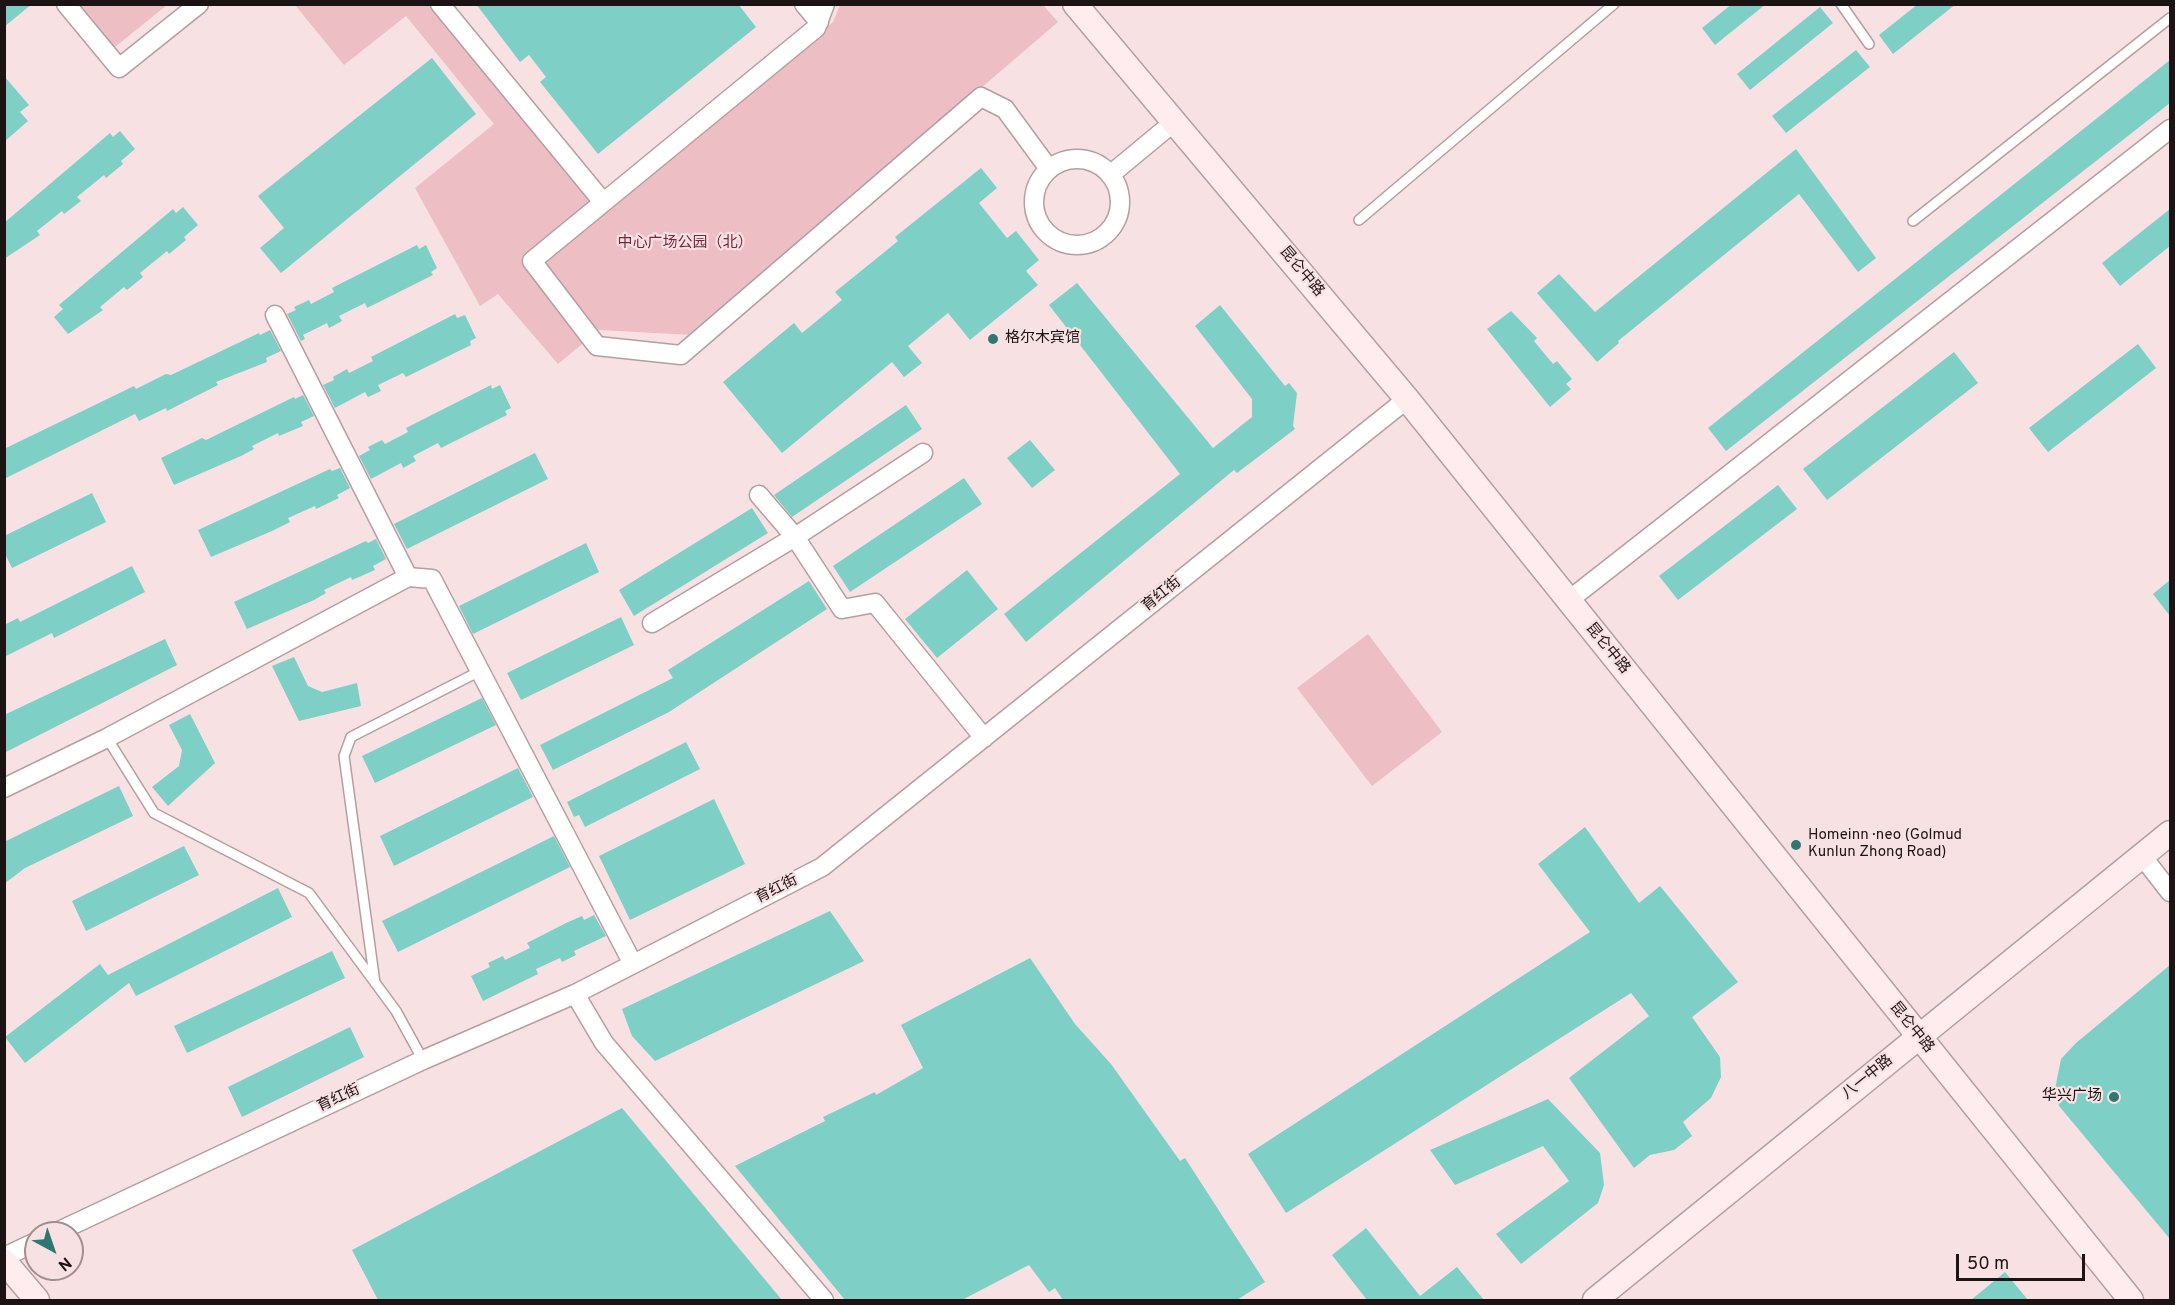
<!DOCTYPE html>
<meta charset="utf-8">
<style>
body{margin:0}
#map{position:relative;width:2175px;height:1305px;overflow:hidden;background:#f8e1e3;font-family:Overpass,sans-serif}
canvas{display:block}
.frame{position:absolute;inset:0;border:6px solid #1b1314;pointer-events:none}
.north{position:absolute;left:24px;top:1221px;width:60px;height:60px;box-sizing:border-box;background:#f8e1e3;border:2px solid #a08f90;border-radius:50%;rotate:140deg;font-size:16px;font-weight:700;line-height:24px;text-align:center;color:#1b1314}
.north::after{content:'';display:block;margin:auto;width:21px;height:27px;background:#2f7771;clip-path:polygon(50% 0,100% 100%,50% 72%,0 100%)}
.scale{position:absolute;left:1956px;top:1254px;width:129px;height:27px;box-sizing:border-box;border:3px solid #1b1314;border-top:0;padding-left:8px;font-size:18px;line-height:21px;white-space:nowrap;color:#1b1314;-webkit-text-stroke:4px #f8e1e3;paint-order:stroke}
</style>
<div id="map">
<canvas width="2175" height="1305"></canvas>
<div class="frame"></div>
<div class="north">N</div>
<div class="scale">50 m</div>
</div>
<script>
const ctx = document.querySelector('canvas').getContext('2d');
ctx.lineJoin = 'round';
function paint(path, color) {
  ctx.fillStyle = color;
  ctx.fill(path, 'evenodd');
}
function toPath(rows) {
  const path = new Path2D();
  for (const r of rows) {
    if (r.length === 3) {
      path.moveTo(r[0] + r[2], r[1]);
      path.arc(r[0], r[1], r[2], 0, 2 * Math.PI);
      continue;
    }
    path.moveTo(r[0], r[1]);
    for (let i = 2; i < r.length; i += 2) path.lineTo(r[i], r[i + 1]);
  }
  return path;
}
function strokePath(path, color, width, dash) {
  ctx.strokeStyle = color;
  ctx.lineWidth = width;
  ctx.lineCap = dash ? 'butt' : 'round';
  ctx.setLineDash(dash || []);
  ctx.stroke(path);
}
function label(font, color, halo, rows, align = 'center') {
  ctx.font = font + ' Overpass,"Noto Sans SC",sans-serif';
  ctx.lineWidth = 4.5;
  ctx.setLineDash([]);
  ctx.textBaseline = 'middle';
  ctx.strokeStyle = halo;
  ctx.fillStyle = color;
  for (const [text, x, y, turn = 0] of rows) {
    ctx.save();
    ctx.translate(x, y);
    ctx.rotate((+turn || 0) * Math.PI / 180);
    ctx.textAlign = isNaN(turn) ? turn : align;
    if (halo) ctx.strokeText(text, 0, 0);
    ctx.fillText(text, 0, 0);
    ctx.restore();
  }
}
const green = toPath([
 [73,5,167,5,110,51],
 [295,5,430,5,604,215,833,22,840,5,1043,5,1058,22,693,335,599,330,558,364,498,294,480,306,415,188,494,124,406,16,344,65],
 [1368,634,1442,732,1372,786,1297,688]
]);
const building = toPath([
 [4,4,32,4,4,27],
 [476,4,738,4,756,27,598,154,540,82,546,77,529,55,520,62],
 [1732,4,1766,4,1715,45,1702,28],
 [1918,4,1956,4,1893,54,1879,35],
 [1820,7,1833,23,1750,90,1737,74],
 [1856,50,1870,67,1786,133,1772,116],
 [432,58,476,114,281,273,260,248,284,228,258,196],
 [2170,60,2170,103,1726,451,1708,428],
 [4,76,29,105,20,112,28,121,4,142],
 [120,131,135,149,121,161,123,164,106,178,104,175,77,197,81,201,64,214,62,211,37,231,40,235,4,259,4,223,110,133,113,137],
 [1796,149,1876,258,1858,272,1799,194,1618,341,1619,343,1597,362,1537,293,1559,274,1595,312],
 [981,168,997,188,979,203,1007,238,1016,231,1039,260,1026,271,1038,285,970,340,948,313,908,346,922,363,904,377,892,362,782,453,723,382,794,323,802,333,842,300,835,292,898,241,895,237],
 [183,207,198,225,184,237,186,240,169,254,167,251,140,273,143,277,127,290,124,287,100,307,103,310,68,334,54,317,63,309,59,305,173,209,176,213],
 [2170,209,2170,246,2120,286,2102,263],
 [417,245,419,249,426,245,437,268,431,272,433,275,367,308,365,303,339,316,342,321,329,328,327,323,303,335,305,339,301,341,287,314,296,310,294,307,309,300,311,304,334,292,332,288],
 [1077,283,1213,448,1252,417,1252,399,1195,326,1220,305,1285,386,1289,383,1297,393,1293,426,1295,429,1237,473,1234,470,1026,642,1004,614,1180,474,1049,305],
 [1511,311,1537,338,1534,341,1553,364,1557,361,1572,379,1566,384,1571,389,1550,407,1487,329],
 [455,314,457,318,465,315,476,338,470,341,471,345,406,377,403,373,378,385,381,391,368,397,365,392,335,408,323,385,334,380,333,377,347,369,349,373,373,361,371,357],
 [270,330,281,351,266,358,267,362,216,382,218,385,167,411,166,408,139,421,135,414,4,479,4,449,134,386,136,389,166,374,171,375,259,333,260,335],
 [2138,344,2156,368,2048,452,2029,428],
 [1954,352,1978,383,1827,500,1803,469],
 [491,385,492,389,500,385,511,408,505,411,507,415,441,448,438,443,413,456,416,461,403,468,401,463,371,479,359,456,370,450,368,447,382,440,385,444,408,432,406,428],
 [303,395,314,416,301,422,303,426,279,436,278,433,252,446,254,449,241,456,174,485,161,458,202,438,206,440,294,397,295,399],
 [906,405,922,429,792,517,774,495],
 [1030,440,1055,470,1032,488,1007,458],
 [535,453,548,479,407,549,394,524],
 [340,468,350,488,337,495,339,498,316,509,315,506,288,518,290,522,272,531,211,557,198,530,330,469,332,471],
 [964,478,982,504,850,592,833,566],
 [1778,485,1797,509,1678,600,1659,576],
 [92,493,106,522,12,568,4,552,4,536],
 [752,508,768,533,634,616,619,590],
 [376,539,386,559,373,566,375,570,352,580,351,577,324,590,326,593,314,600,247,629,234,602,366,541,368,543],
 [586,543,599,572,473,634,459,606],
 [132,566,145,592,54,638,52,633,4,657,4,625,18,618,20,622],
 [967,570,998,609,937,658,905,619],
 [2170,580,2170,616,2153,594],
 [809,581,827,609,669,712,553,770,540,745,673,678,668,670],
 [621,617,634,645,521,700,507,673],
 [165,639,177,665,4,753,4,715],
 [294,657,308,686,322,692,357,683,361,706,299,721,272,666],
 [482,698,496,725,375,783,362,756],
 [190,714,215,763,168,806,152,787,179,766,182,750,169,725],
 [686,742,700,769,585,827,579,815,574,817,567,802],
 [518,768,533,797,394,866,380,836],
 [119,786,133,816,25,868,4,884,4,842],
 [714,799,745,864,630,920,599,856],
 [1585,827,1639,903,1660,886,1738,982,1692,1017,1720,1057,1721,1077,1711,1098,1683,1122,1692,1136,1674,1150,1650,1155,1634,1168,1569,1078,1649,1016,1631,993,1286,1213,1248,1154,1590,932,1538,864],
 [554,836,570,867,398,952,382,921],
 [184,846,199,875,86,931,72,901],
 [278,888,292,917,136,996,129,983,25,1063,5,1037,100,964,108,975],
 [830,911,864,961,655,1061,632,1036,622,1009],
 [594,915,606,936,574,951,576,955,562,962,560,958,536,969,538,974,483,1001,471,976,490,967,488,963,503,956,505,960,530,948,527,943,566,923,582,916,584,920],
 [332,951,345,978,187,1053,174,1026],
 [1030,958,1075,1024,1111,1064,1180,1161,1185,1158,1265,1282,1237,1300,1063,1300,1055,1288,1049,1292,1029,1265,962,1300,845,1300,735,1166,825,1121,823,1117,875,1092,876,1095,923,1068,901,1025],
 [2170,965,2170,1239,2059,1106,2055,1089,2061,1059,2076,1043],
 [350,1027,364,1057,242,1117,228,1087],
 [1548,1099,1600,1153,1604,1185,1598,1203,1521,1264,1496,1234,1569,1181,1543,1146,1455,1185,1430,1150],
 [622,1108,782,1300,378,1300,352,1250],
 [1366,1228,1420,1296,1457,1267,1484,1300,1367,1300,1332,1255],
 [2005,1272,2028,1300,1971,1300]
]);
const lane = toPath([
 [1841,4,1869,44],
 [1359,220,1614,4],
 [1913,221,2170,18],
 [107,738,154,813,309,893,396,1011,423,1060],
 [375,983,344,756,351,737,480,671]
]);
const street = toPath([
 [66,4,119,68,199,4],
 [440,4,603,202],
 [804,4,819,22],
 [825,4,816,28,532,261,597,346,681,355,981,97,1005,109,1049,169],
 [1077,202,43],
 [1110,175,1174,122],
 [275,315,408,577,432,579,633,964],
 [759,495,795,537,842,609,875,603,984,738],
 [1569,600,2170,129],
 [652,623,795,537,923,453],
 [4,788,107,738,408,577],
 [2142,856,2170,892],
 [575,994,604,1043,824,1300],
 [55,1233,423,1060,575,994,822,867,1407,399],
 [4,1257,36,1242]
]);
const secondary = toPath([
 [1075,4,1407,399,2131,1300],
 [4,1261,37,1300],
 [1595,1300,2170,833]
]);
const markers = [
 [993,339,6,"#2f7771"],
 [1796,845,6,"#2f7771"],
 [2114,1097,6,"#2f7771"]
];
const parkNames = [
 ["中心广场公园（北）",685,244]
];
const streetNames = [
 ["昆仑中路",1301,272,50],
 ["育红街",1162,595,-39],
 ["昆仑中路",1607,649,51],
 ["育红街",777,890,-27],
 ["昆仑中路",1911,1028,51],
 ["八一中路",1868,1078,-39],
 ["育红街",339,1099,-25]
];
const poiNames = [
 ["格尔木宾馆",1005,339],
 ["Homeinn · neo (Golmud",1808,836],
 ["Kunlun Zhong Road)",1808,853],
 ["华兴广场",2102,1097,"right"]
];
paint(green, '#edbec4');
paint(building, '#7ecfc6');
strokePath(lane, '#b59ea1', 12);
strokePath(street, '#b59ea1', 21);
strokePath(secondary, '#b59ea1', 27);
strokePath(lane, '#fff', 9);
strokePath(street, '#fff', 18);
strokePath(secondary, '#ffecef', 24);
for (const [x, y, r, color] of markers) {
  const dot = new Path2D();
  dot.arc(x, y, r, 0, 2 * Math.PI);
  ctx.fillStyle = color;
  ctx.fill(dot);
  strokePath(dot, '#f8e1e3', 2);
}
label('15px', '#762738', '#f8e1e3', parkNames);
label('15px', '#1b1314', '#f8e1e3', streetNames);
label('15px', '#1b1314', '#f8e1e3', poiNames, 'left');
</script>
